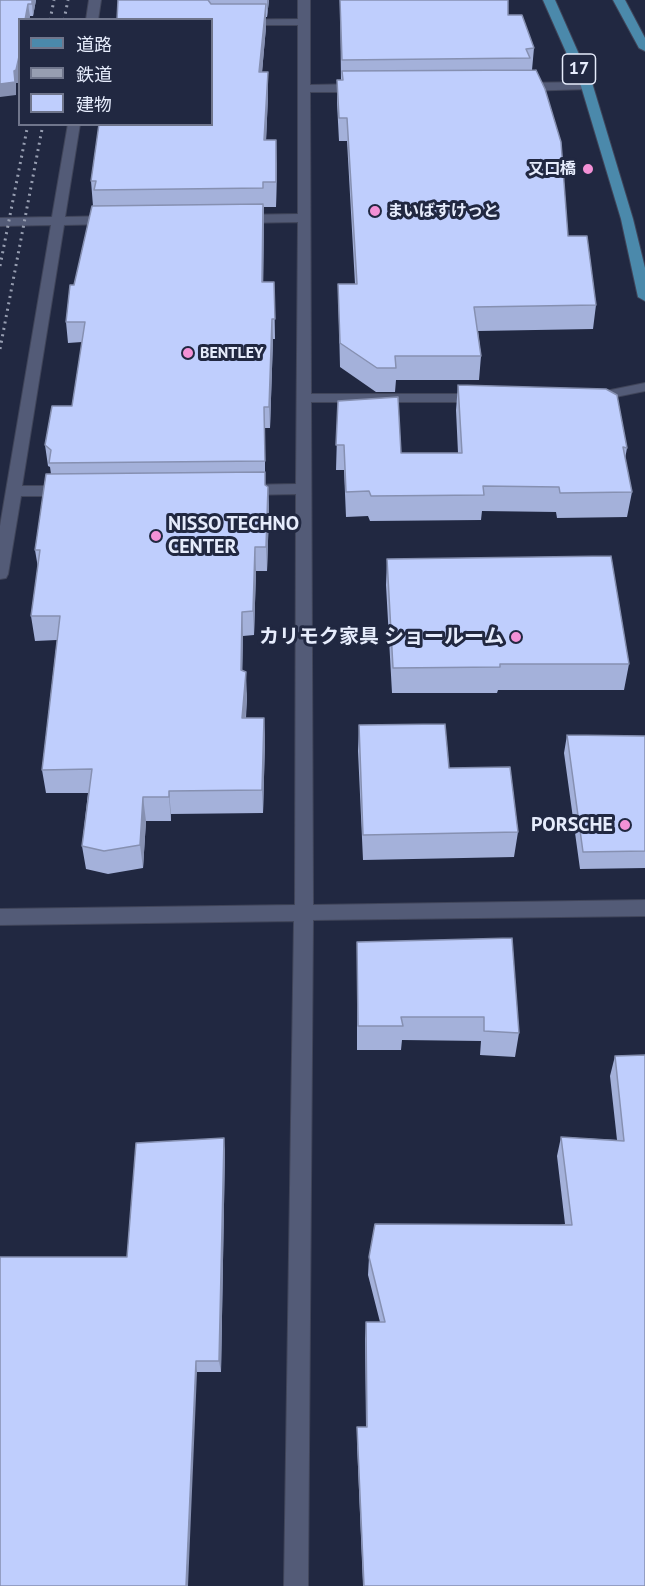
<!DOCTYPE html>
<meta charset="utf-8">
<style>
body{margin:0}
#map{position:relative;width:645px;height:1586px;overflow:hidden;background:#212841;font-family:"PT Sans","Noto Sans JP",sans-serif}
canvas{display:block}
.legend{position:absolute;left:18px;top:18px;width:195px;height:108px;box-sizing:border-box;background:#212841;border:2px solid #70768c;margin:0;padding:8px 10px;list-style:none;font-size:18px;color:#e6ecfc}
.legend li{display:flex;align-items:center;gap:12px;height:30px}
.legend b{width:30px;border:2px solid #70768c}
</style>
<div id="map">
<canvas width="645" height="1586"></canvas>
<ul class="legend">
<li><b style="height:8px;background:#4b89ab"></b>道路</li>
<li><b style="height:8px;background:#979eb1"></b>鉄道</li>
<li><b style="height:16px;background:#bfcefd"></b>建物</li>
</ul>
</div>
<script>
const ctx = document.querySelector('canvas').getContext('2d');
ctx.lineJoin = 'round';
function toPath(rows) {
  const path = new Path2D();
  for (const r of rows) {
    path.moveTo(r[0], r[1]);
    for (let i = 2; i < r.length; i += 2) path.lineTo(r[i], r[i + 1]);
  }
  return path;
}
function strokePath(path, color, width, dash) {
  ctx.strokeStyle = color;
  ctx.lineWidth = width;
  ctx.lineCap = dash ? 'butt' : 'round';
  ctx.setLineDash(dash || []);
  ctx.stroke(path);
}
function paint(path, color) {
  ctx.fillStyle = color;
  ctx.fill(path, 'evenodd');
}
function label(font, color, halo, rows, align = 'center') {
  ctx.font = font + ' "PT Sans","Noto Sans JP",sans-serif';
  ctx.lineWidth = 6;
  ctx.setLineDash([]);
  ctx.textBaseline = 'middle';
  ctx.strokeStyle = halo;
  ctx.fillStyle = color;
  for (const [text, x, y, turn = 0] of rows) {
    ctx.save();
    ctx.translate(x, y);
    ctx.rotate((+turn || 0) * Math.PI / 180);
    ctx.textAlign = isNaN(turn) ? turn : align;
    if (halo) ctx.strokeText(text, 0, 0);
    ctx.fillText(text, 0, 0);
    ctx.restore();
  }
}
const minor = toPath([
 [89,0,101,0,98,20,86,20,89,0],
 [298,0,310,0,310,85,362,84,368,88,362,92,310,92,311,394,479,394,486,398,479,402,311,402,313,905,645,900,645,916,313,920,308,1586,284,1586,294,921,0,925,0,909,295,905,296,494,246,495,238,490,246,485,296,484,298,222,239,223,233,219,239,215,298,214,298,25,212,25,212,20,209,20,298,19,298,0],
 [587,82,593,86,591,89,521,91,515,87,521,83,587,82],
 [68,124,80,124,65,217,112,216,118,220,112,224,64,225,22,486,68,486,76,491,68,496,21,496,8,574,6,578,0,579,0,526,51,225,0,226,0,218,52,217,68,124],
 [645,383,645,391,591,402,584,398,591,394,645,383]
]);
const major = toPath([
 [543,0,555,0,593,86,633,219,645,268,645,301,638,297,621,219,581,86,543,0],
 [613,0,625,0,645,38,645,51,639,48,613,0]
]);
const rail = toPath([
 [50,20,54,0],
 [64,20,68,0],
 [0,266,28,124],
 [0,349,43,124]
]);
const wall = toPath([
 [0,0,36,0,33,16,30,16,29,20,20,20,18,83,16,83,16,95],
 [118,0,269,0,267,17,266,17,266,27,262,72,268,96,266,140,277,164,276,207,264,207,263,282,274,282,275,339,273,339,270,428,265,428,265,485,268,487,269,511,267,571,256,571,254,635,243,636,242,671,247,696,246,718,264,718,265,741,263,813,171,814,171,821,146,821,143,868,108,874,86,869,82,846,88,793,46,793,42,770,57,640,35,641,31,616,38,568,35,550,51,474,50,467,48,466,45,445,72,406,82,342,68,343,66,322,74,285,96,206,93,206,91,181,212,124],
 [340,0,508,0,508,15,534,48,532,70,568,236,596,305,593,329,478,331,481,356,479,380,396,380,395,392,376,392,340,367,338,284,355,284,347,141,339,141,337,103,337,80,341,80],
 [458,385,627,448,625,459,632,492,627,517,557,518,556,512,482,511,481,520,370,521,368,516,346,517,344,470,336,470,338,401,401,453,458,453,456,410],
 [387,559,629,664,624,690,498,690,497,693,392,693,386,585],
 [359,725,449,768,518,832,514,857,363,860,358,751],
 [567,735,645,736,645,868,580,869,564,753],
 [357,942,519,1033,515,1057,480,1055,481,1041,402,1040,401,1050,357,1050],
 [645,1055,645,1586,363,1586,357,1443,357,1427,366,1427,365,1339,366,1322,380,1322,368,1275,369,1257,565,1224,557,1156,561,1137,617,1140,610,1076,615,1056],
 [225,1149,221,1372,197,1372,127,1257]
]);
const shadedWall = toPath([
 [32,0,36,0,33,16,32,4],
 [267,0,269,0,267,17],
 [28,4,30,16,29,20,25,20],
 [266,4,266,27,260,95,259,72],
 [20,52,20,74,18,83,16,83,16,95,0,97,0,84,14,71],
 [268,72,268,96,265,164,264,140],
 [276,140,277,164,276,207],
 [263,204,264,225,263,303,262,282],
 [272,319,273,339,270,428,269,407],
 [268,487,269,511,267,571,266,547],
 [255,547,256,571,254,635,253,611],
 [242,612,243,636,242,694,241,670],
 [246,672,247,696,244,742,242,718],
 [264,718,265,741,263,813,262,790],
 [169,791,171,814,171,821,169,797],
 [143,797,146,821,143,868,140,845],
 [224,1138,225,1149,221,1372,219,1361],
 [196,1361,197,1372,188,1586,186,1586]
]);
const building = toPath([
 [0,0,32,0,32,4,28,4,25,20,20,20,20,52,16,70,14,71,15,82,0,84,0,0],
 [118,0,208,0,211,4,266,4,259,72,268,72,264,140,276,140,276,182,263,182,263,188,94,190,96,181,91,181,99,124,212,124,212,20,117,20,118,0],
 [340,0,508,0,508,15,522,15,534,48,526,49,530,58,342,60,340,0],
 [536,70,545,89,561,142,568,236,587,236,596,305,474,307,481,356,395,356,396,368,377,368,340,343,338,284,357,284,347,118,339,118,337,80,343,80,342,71,536,70],
 [263,204,262,282,274,282,275,319,272,319,269,407,264,407,265,461,49,463,51,450,45,445,52,406,72,406,85,322,66,322,70,285,74,285,92,206,263,204],
 [458,385,606,389,617,395,627,448,623,447,632,492,560,493,559,487,483,486,484,495,371,496,369,491,346,492,344,445,336,445,338,401,398,397,401,453,462,453,458,385],
 [265,472,265,485,268,487,266,547,255,547,253,611,242,612,241,670,246,672,242,718,264,718,262,790,169,791,169,797,143,797,140,845,104,851,82,846,92,769,42,770,60,616,31,616,40,550,35,550,46,474,265,472],
 [611,556,629,664,500,664,500,667,393,668,387,559,611,556],
 [445,724,449,768,510,767,518,832,363,835,359,725,445,724],
 [567,735,645,736,645,851,583,852,567,735],
 [512,938,519,1033,484,1031,484,1017,401,1017,403,1026,358,1026,357,942,512,938],
 [645,1055,645,1586,364,1586,357,1427,367,1427,366,1322,385,1322,369,1257,375,1224,572,1225,561,1137,624,1141,615,1056,645,1055],
 [224,1138,219,1361,196,1361,186,1586,0,1586,0,1257,127,1257,136,1143,224,1138]
]);
const markers = [
 [588,169,6,"#f391d6"],
 [375,211,6,"#f391d6"],
 [188,353,6,"#f391d6"],
 [156,536,6,"#f391d6"],
 [516,637,6,"#f391d6"],
 [625,825,6,"#f391d6"]
];
const farPoinames = [
 ["又口橋",576,169,"right"],
 ["まいばすけっと",387,211],
 ["BENTLEY",200,353]
];
const shields = [
 [579,69,33]
];
const shieldNames = [
 ["17",579,69]
];
const poiNames = [
 ["NISSO TECHNO",168,524,"left"],
 ["CENTER",168,547,"left"],
 ["カリモク家具 ショールーム",504,637],
 ["PORSCHE",613,825]
];
strokePath(minor, '#40455a', 2);
strokePath(major, '#40455a', 2);
paint(minor, '#535b77');
paint(major, '#4b89ab');
strokePath(rail, '#979eb1', 3, [2, 4.5]);
paint(wall, '#a4b1da');
paint(shadedWall, '#8690b1');
paint(building, '#bfcefd');
strokePath(building, '#8690b1', 1.5);
for (const [x, y, r, color] of markers) {
  const dot = new Path2D();
  dot.arc(x, y, r, 0, 2 * Math.PI);
  ctx.fillStyle = color;
  ctx.fill(dot);
  strokePath(dot, '#212841', 2);
}
label('bold 16px', '#e6ecfc', '#212841', farPoinames, 'left');
for (const [x, y, w] of shields) {
  const box = new Path2D();
  box.roundRect(x - w / 2, y - 15, w, 30, 4.5);
  ctx.fillStyle = '#212841';
  ctx.fill(box);
  strokePath(box, '#e6ecfc', 1.5);
}
label('bold 18px', '#e6ecfc', null, shieldNames);
label('bold 20px', '#e6ecfc', '#212841', poiNames, 'right');
</script>
